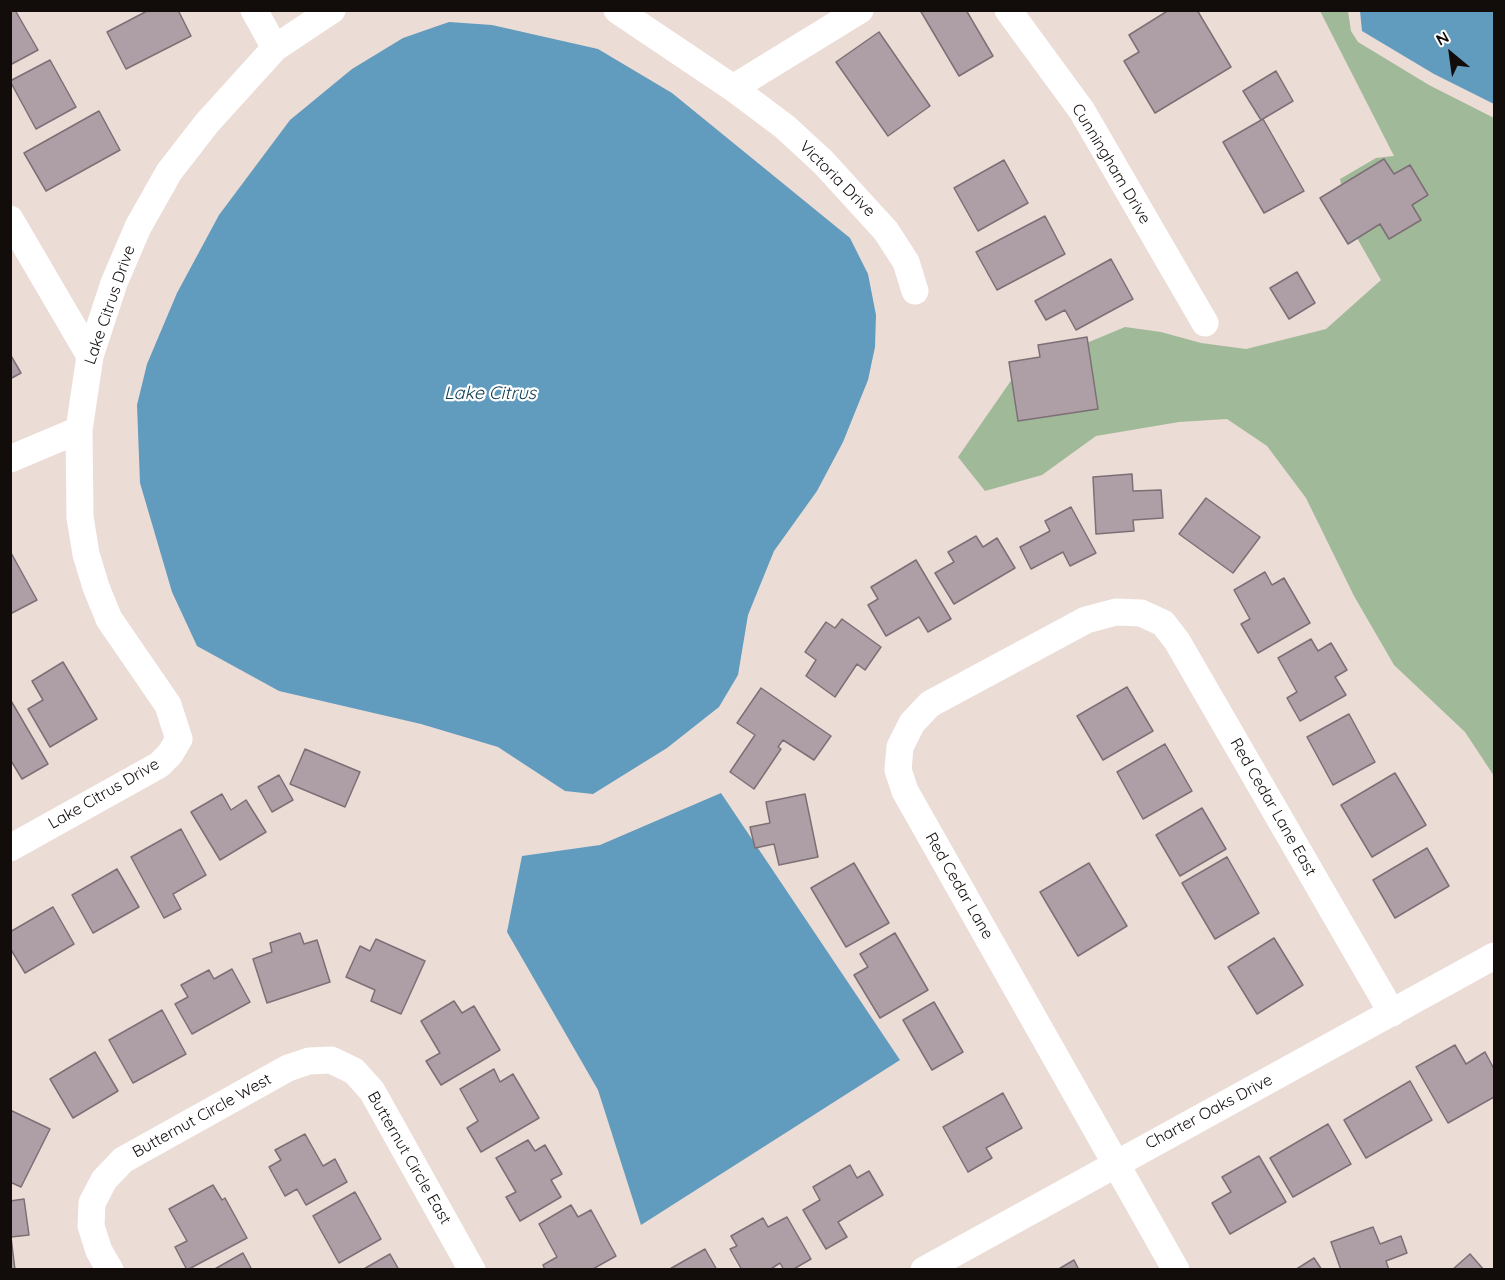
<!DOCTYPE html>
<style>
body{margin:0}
#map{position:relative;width:1505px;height:1280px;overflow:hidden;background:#ecdcd6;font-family:Quicksand,sans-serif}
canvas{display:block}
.frame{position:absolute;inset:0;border:12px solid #120d0b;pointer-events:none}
.north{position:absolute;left:1421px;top:24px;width:60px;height:60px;-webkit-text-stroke:4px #fff;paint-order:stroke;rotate:331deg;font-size:16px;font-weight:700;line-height:24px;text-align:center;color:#120d0b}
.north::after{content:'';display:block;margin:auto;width:21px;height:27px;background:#120d0b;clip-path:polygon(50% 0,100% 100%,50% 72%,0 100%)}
</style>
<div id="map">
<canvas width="1505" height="1280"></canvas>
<div class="frame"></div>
<div class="north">N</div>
</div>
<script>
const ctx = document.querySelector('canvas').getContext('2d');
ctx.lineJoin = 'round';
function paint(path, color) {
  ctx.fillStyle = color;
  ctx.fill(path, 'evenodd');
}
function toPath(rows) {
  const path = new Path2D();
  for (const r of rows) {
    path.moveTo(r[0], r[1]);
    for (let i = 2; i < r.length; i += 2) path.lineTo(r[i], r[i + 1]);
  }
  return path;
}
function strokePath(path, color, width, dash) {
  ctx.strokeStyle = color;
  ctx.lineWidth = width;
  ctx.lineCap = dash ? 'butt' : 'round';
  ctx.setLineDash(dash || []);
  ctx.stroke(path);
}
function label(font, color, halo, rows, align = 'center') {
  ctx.font = font + ' Quicksand,sans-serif';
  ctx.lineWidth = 4.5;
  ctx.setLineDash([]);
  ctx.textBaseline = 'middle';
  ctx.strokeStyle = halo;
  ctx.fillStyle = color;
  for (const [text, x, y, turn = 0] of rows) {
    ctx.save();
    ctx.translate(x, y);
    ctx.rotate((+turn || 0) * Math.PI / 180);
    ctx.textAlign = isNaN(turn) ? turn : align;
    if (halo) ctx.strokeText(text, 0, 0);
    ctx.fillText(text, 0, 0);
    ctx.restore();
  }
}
const green = toPath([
 [1320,11,1348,11,1351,31,1358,42,1429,85,1494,118,1494,776,1465,732,1394,665,1354,596,1306,498,1267,446,1227,419,1179,422,1096,436,1042,475,985,491,958,457,1017,372,1125,327,1161,332,1201,343,1246,349,1326,329,1381,280,1349,224,1340,179,1376,158,1394,156]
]);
const water = toPath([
 [1360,11,1494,11,1494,104,1434,74,1362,31],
 [449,22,492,25,598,49,672,93,850,238,868,274,876,315,875,347,868,380,843,442,817,491,774,551,748,615,738,675,719,707,667,748,593,794,565,791,498,747,421,724,279,691,197,646,172,592,140,483,137,405,147,364,177,293,219,215,290,120,352,69,403,38],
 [721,793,900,1060,641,1225,598,1090,507,932,522,856,600,845]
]);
const building = toPath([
 [10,10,15,10,38,50,10,65,10,10],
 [149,10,178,10,191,36,126,69,107,32,149,10],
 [920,10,966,10,993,56,959,76,920,10],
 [1169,10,1197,10,1231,67,1155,113,1124,61,1139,52,1129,35,1169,10],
 [879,32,930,106,888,136,836,62,879,32],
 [50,60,76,107,36,129,10,81,50,60],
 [1276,71,1293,101,1261,120,1243,91,1276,71],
 [99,111,120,150,46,191,24,153,99,111],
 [1263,119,1304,191,1264,213,1223,142,1263,119],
 [1384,159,1394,174,1410,165,1428,195,1412,205,1421,220,1389,239,1380,224,1348,244,1320,198,1384,159],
 [1004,160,1028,203,978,231,954,188,1004,160],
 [1045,216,1065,254,997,290,976,252,1045,216],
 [1111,259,1133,299,1076,330,1065,310,1046,320,1035,301,1111,259],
 [1297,272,1315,303,1289,319,1270,288,1297,272],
 [1087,337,1098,409,1018,421,1009,362,1040,357,1038,345,1087,337],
 [10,354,21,373,10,379,10,354],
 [1132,474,1133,491,1161,490,1163,518,1133,520,1134,531,1096,534,1093,477,1132,474],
 [1206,498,1260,537,1233,573,1179,534,1206,498],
 [1071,507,1096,553,1070,566,1063,552,1031,569,1020,547,1050,531,1045,521,1071,507],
 [976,536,983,547,997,538,1015,568,954,604,935,573,954,562,948,552,976,536],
 [10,551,37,600,10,614,10,551],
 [916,560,951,619,928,632,919,617,886,636,868,605,878,599,871,587,916,560],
 [1265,572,1272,585,1284,578,1310,623,1258,653,1241,624,1250,619,1234,590,1265,572],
 [842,619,881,647,865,670,857,664,835,697,806,676,816,660,805,652,826,622,835,628,842,619],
 [1311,639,1318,651,1331,643,1347,670,1335,677,1346,695,1300,721,1287,698,1297,692,1278,658,1311,639],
 [63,662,97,719,50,747,28,709,43,700,32,681,63,662],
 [1127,687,1153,731,1103,760,1077,716,1127,687],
 [761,688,831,736,814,760,783,740,778,747,781,749,754,789,730,772,755,735,737,723,761,688],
 [10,699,48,764,22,779,10,759,10,699],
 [1349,714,1375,762,1333,785,1307,737,1349,714],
 [1165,744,1192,791,1143,819,1117,772,1165,744],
 [305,749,360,772,345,807,290,784,305,749],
 [1395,773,1426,825,1372,857,1341,805,1395,773],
 [279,775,293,800,272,812,258,787,279,775],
 [222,794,231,810,246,800,266,832,220,860,191,812,222,794],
 [805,794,818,857,779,865,774,844,755,848,750,827,770,823,766,802,805,794],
 [1202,808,1226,849,1180,876,1156,835,1202,808],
 [181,829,206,875,173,894,181,909,164,918,131,857,181,829],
 [1427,848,1449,886,1395,918,1373,880,1427,848],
 [1227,857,1259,913,1215,939,1182,883,1227,857],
 [854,863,889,923,846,947,811,888,854,863],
 [1089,863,1127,926,1078,956,1040,892,1089,863],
 [117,869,139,907,93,933,72,895,117,869],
 [53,907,74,944,25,973,10,948,10,932,53,907],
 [300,933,304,944,317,940,330,982,267,1003,253,959,272,952,270,943,300,933],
 [895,933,928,990,880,1018,854,975,868,967,860,954,895,933],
 [1274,938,1303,985,1257,1014,1228,967,1274,938],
 [376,939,425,961,401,1014,371,1001,375,990,346,977,360,946,370,951,376,939],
 [232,969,250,1002,192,1034,175,1004,188,997,181,985,209,970,214,979,232,969],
 [454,1001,462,1013,474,1006,500,1050,441,1085,426,1061,440,1053,421,1021,454,1001],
 [934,1002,963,1052,932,1070,903,1020,934,1002],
 [162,1010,186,1054,133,1083,109,1040,162,1010],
 [1455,1045,1466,1064,1485,1052,1494,1069,1494,1097,1448,1123,1416,1067,1455,1045],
 [95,1052,118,1091,73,1118,50,1079,95,1052],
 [494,1069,500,1082,513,1074,539,1118,481,1152,467,1128,478,1121,460,1089,494,1069],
 [1410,1081,1432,1120,1366,1158,1344,1120,1410,1081],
 [1003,1093,1022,1128,986,1148,992,1158,968,1172,943,1127,1003,1093],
 [10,1110,50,1129,21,1187,10,1182,10,1110],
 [1328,1124,1351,1164,1293,1197,1270,1158,1328,1124],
 [305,1134,323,1166,335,1159,347,1182,306,1205,297,1189,285,1196,269,1167,281,1160,275,1150,305,1134],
 [528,1140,535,1151,545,1145,562,1174,551,1180,561,1197,520,1221,506,1197,516,1192,496,1158,528,1140],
 [1259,1156,1286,1202,1230,1234,1212,1203,1231,1192,1222,1177,1259,1156],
 [850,1165,857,1178,869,1171,883,1195,838,1222,847,1237,826,1249,803,1210,820,1200,813,1187,850,1165],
 [213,1185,222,1200,225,1198,247,1238,187,1270,175,1247,187,1241,169,1209,213,1185],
 [355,1192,381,1239,339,1263,313,1216,355,1192],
 [24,1199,29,1235,11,1237,15,1270,10,1270,10,1201,24,1199],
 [571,1205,578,1217,591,1210,616,1256,591,1270,545,1270,543,1265,557,1257,539,1224,571,1205],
 [787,1217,811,1259,792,1270,784,1270,780,1263,769,1270,742,1270,730,1249,737,1246,731,1236,763,1218,768,1227,787,1217],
 [1373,1227,1380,1244,1401,1236,1407,1253,1386,1261,1389,1270,1341,1270,1331,1242,1373,1227],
 [705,1249,717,1270,668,1270,705,1249],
 [243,1253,252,1270,213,1270,243,1253],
 [390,1254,399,1270,362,1270,390,1254],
 [1470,1254,1484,1270,1452,1270,1470,1254],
 [1314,1258,1322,1270,1295,1270,1314,1258],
 [1074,1260,1079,1270,1057,1270,1074,1260]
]);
const street = toPath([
 [254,10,275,48],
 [617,10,733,88,785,127,823,162,886,231,906,262,915,291],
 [1008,10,1082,111,1205,323],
 [733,88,860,10],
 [10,219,90,356],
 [10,459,79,430],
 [10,848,159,765,170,754,179,739,168,705,109,619,96,587,86,554,80,517,79,430,90,356,114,283,138,227,169,172,207,123,275,48,332,10],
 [110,1270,99,1251,91,1226,92,1203,104,1180,123,1160,288,1068,309,1061,331,1060,354,1071,372,1091,472,1270],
 [924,1270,1494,956],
 [1176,1270,905,791,898,770,900,747,912,723,930,704,1086,620,1116,612,1141,613,1163,623,1177,641,1392,1013]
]);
const streetNames = [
 ["Cunningham Drive",1111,164,59],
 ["Victoria Drive",837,179,45],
 ["Lake Citrus Drive",110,305,-71],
 ["Lake Citrus Drive",104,794,-30],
 ["Red Cedar Lane East",1273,807,60],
 ["Red Cedar Lane",959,886,60],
 ["Charter Oaks Drive",1209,1112,-28],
 ["Butternut Circle West",202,1116,-29],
 ["Butternut Circle East",409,1158,60]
];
const waterNames = [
 ["Lake Citrus",490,394]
];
paint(green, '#a0b999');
paint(water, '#619bbe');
paint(building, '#ae9fa7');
strokePath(building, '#7d6f76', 1.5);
strokePath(street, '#fff', 27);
label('16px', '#120d0b', '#fff', streetNames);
label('italic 18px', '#093a53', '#fff', waterNames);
</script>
